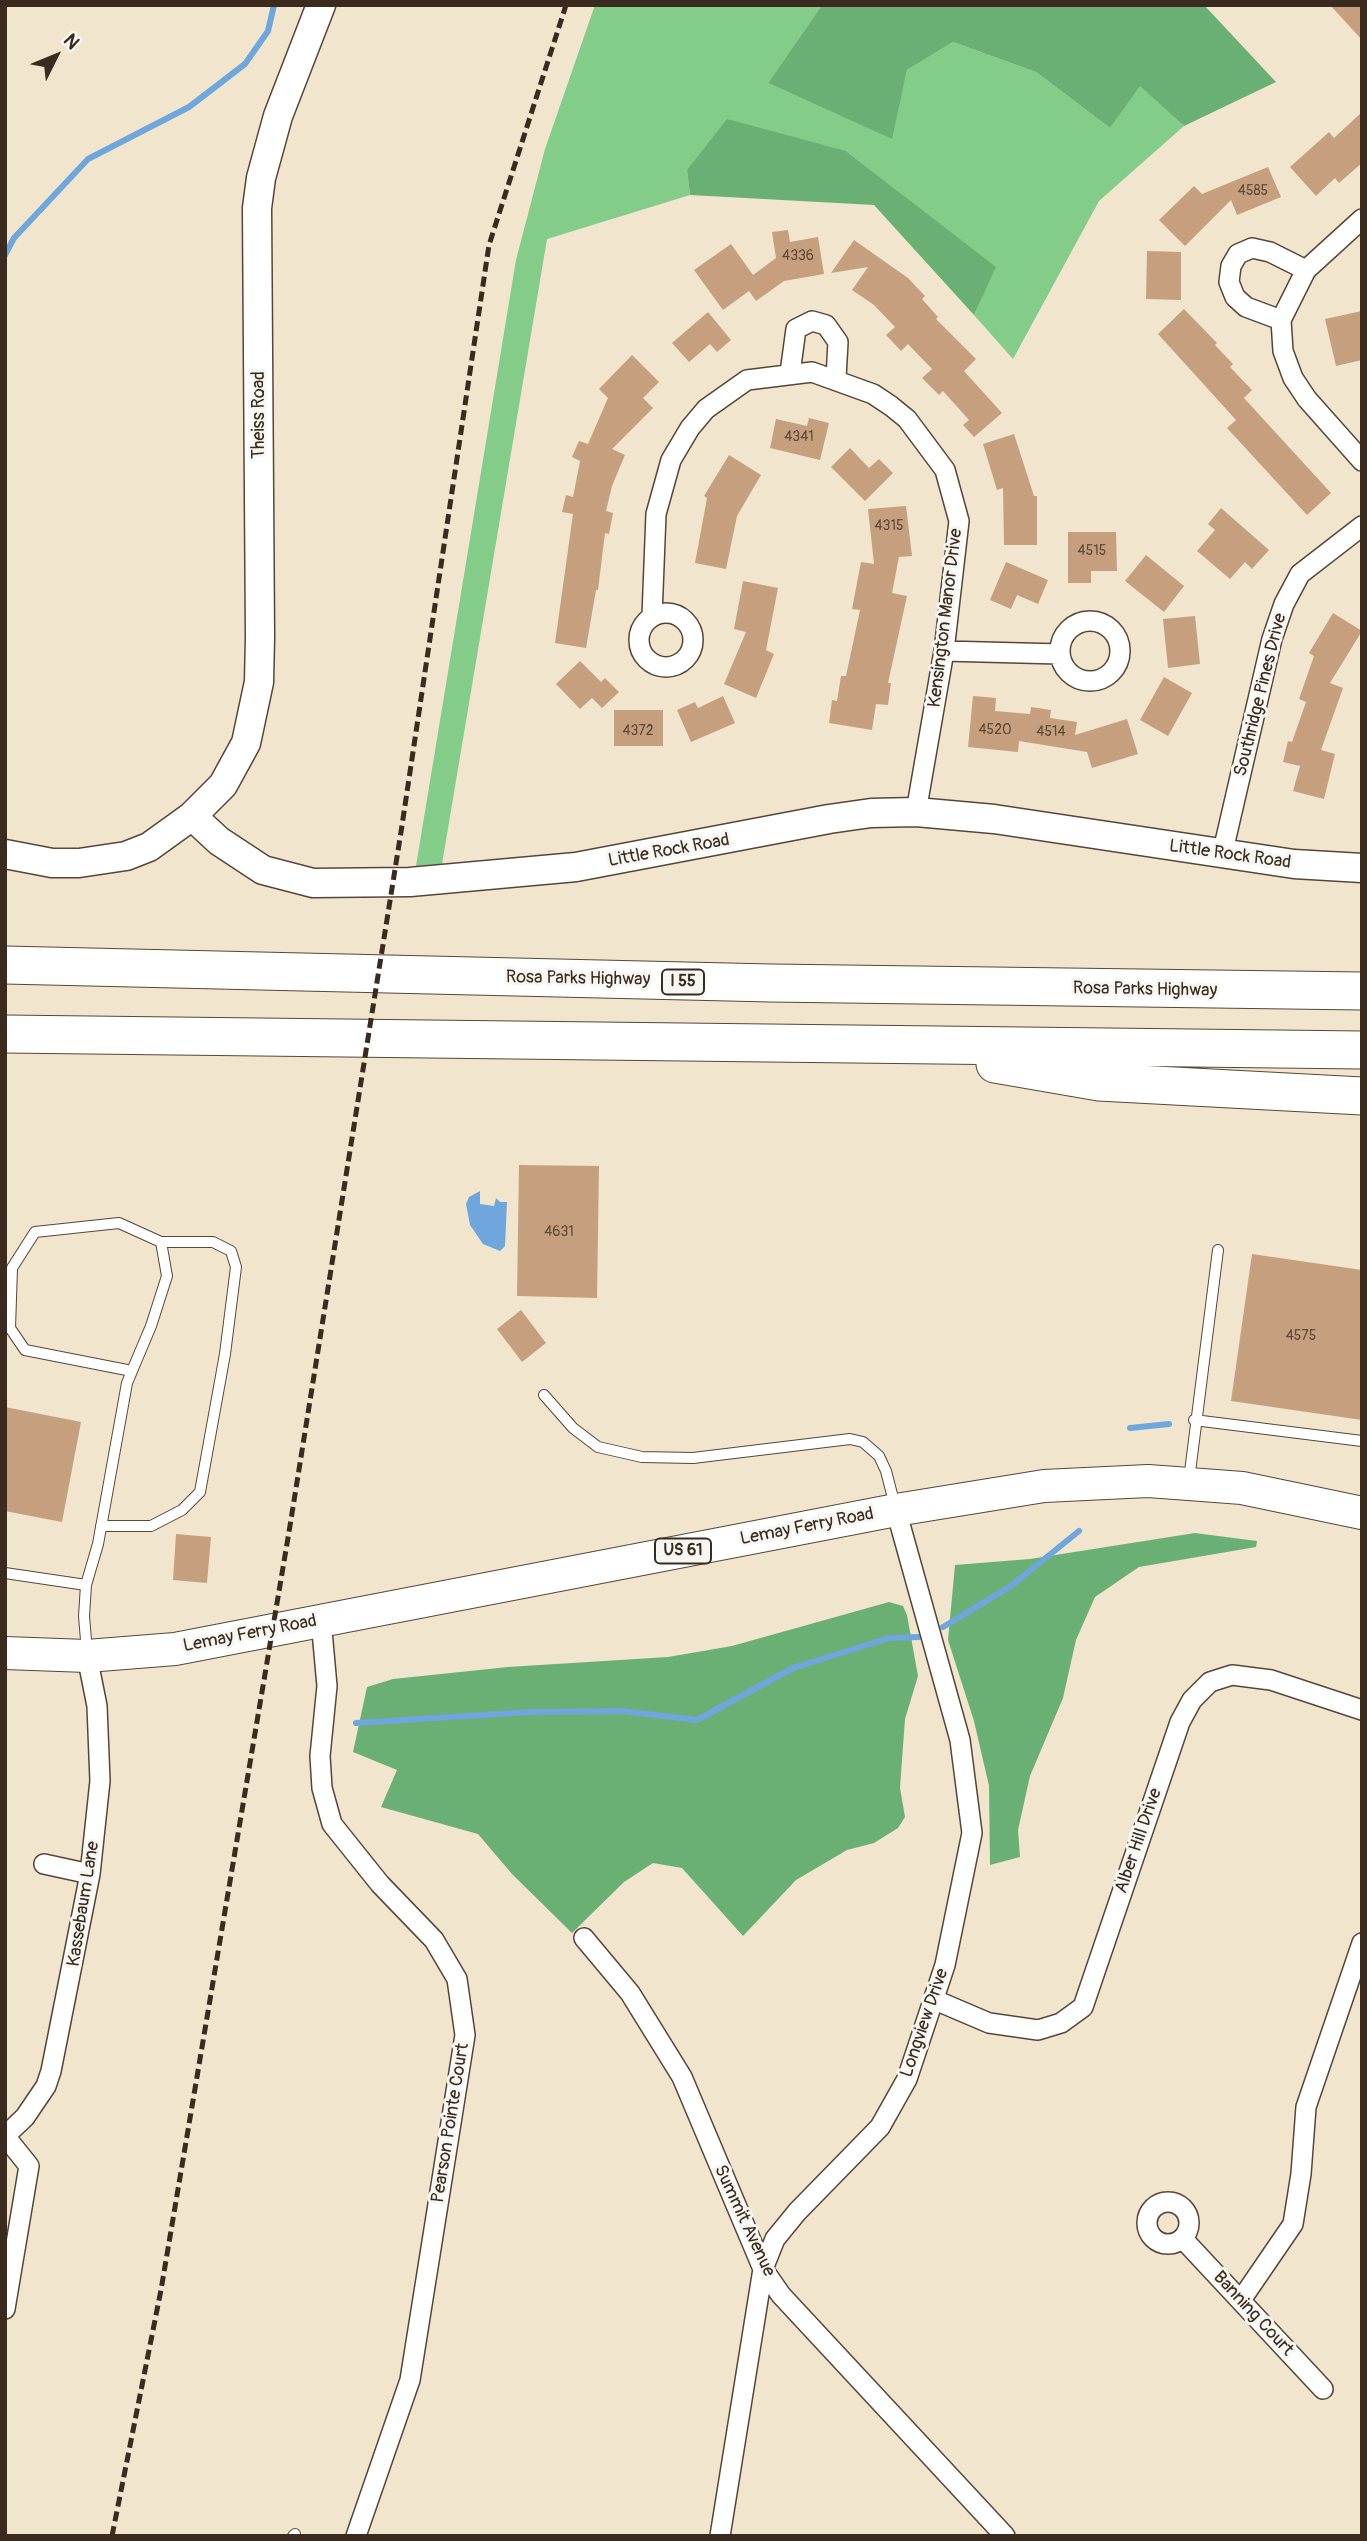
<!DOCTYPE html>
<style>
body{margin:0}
#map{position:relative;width:1367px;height:2541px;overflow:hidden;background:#f1e5cd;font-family:Pangolin,sans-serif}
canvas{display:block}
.frame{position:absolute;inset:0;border:7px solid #3b2a1e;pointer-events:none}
.north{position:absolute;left:21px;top:21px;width:70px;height:70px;-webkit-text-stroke:5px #f6f6f2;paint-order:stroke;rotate:47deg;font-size:19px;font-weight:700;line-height:28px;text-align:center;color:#3b2a1e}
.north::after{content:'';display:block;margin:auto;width:24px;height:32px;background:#3b2a1e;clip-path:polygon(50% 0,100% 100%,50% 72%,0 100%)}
</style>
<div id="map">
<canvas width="1367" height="2541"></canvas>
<div class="frame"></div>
<div class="north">N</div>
</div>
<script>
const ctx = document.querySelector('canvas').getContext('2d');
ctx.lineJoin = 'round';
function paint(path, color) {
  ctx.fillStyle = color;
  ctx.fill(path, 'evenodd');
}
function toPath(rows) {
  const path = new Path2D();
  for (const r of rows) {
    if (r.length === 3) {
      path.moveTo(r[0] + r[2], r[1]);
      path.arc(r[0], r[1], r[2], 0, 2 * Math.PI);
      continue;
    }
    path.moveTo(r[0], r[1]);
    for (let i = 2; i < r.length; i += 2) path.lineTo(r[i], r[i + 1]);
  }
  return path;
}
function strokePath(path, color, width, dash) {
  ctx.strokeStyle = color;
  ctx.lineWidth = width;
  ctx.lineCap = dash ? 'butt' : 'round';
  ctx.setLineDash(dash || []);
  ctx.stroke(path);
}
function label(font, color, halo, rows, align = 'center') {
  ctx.font = font + ' Pangolin,sans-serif';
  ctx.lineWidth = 6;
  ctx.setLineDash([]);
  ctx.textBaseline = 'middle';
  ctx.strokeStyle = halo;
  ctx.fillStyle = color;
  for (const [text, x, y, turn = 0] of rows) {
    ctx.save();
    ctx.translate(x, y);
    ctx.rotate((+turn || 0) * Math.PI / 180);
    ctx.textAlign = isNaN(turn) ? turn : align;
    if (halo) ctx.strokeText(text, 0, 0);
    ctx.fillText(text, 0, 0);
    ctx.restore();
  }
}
const green = toPath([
 [595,5,822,5,768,83,891,138,907,70,953,42,1036,72,1110,128,1140,85,1184,126,1099,201,1013,359,974,315,995,267,846,151,687,170,690,195,547,239,442,864,416,866,516,260,545,149]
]);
const forest = toPath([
 [822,5,1204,5,1276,82,1184,126,1140,86,1110,128,1036,72,953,42,907,70,892,139,768,83],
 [727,119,846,151,996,267,974,315,874,205,690,195,687,170],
 [1195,1533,1257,1541,1256,1547,1139,1567,1095,1597,1076,1640,1063,1698,1030,1776,1018,1830,1020,1857,990,1865,989,1786,974,1721,948,1640,955,1565,1030,1559],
 [889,1602,903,1606,907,1615,918,1676,905,1719,900,1788,905,1817,898,1828,874,1843,847,1850,796,1880,743,1936,682,1868,653,1863,624,1882,572,1933,512,1874,478,1834,381,1807,397,1770,353,1752,367,1687,393,1679,508,1667,668,1657,732,1646]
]);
const water = toPath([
 [480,1191,480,1204,494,1206,496,1198,500,1202,507,1202,505,1246,500,1251,483,1244,470,1225,466,1204,469,1197]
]);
const stream = toPath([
 [5,255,14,238,88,159,189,107,245,64,268,31,274,5],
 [1130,1428,1169,1424],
 [943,1627,1011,1586,1079,1531],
 [356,1723,529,1712,622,1711,697,1720,793,1668,889,1638,919,1637]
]);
const building = toPath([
 [1330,5,1362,5,1362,40],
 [1362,112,1362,163,1339,183,1335,178,1316,196,1290,167,1329,132,1334,138],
 [1268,167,1281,197,1237,215,1231,200,1185,246,1159,220,1194,186,1202,194],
 [788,230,790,242,818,237,824,274,784,281,756,301,749,291,723,310,694,270,731,244,753,275,776,258,772,232],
 [854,240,908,278,925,296,922,299,938,317,936,319,976,359,964,371,1002,413,974,437,963,425,969,420,943,391,939,395,922,378,932,369,908,344,901,351,886,335,895,327,874,305,852,290,868,267,831,273],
 [1147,251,1181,252,1181,300,1146,299],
 [1184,309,1217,343,1215,345,1233,364,1230,367,1252,390,1244,398,1331,493,1307,515,1227,428,1236,420,1158,334],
 [1362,311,1362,360,1336,366,1325,319],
 [708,312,731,340,717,352,710,344,689,362,672,343],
 [632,355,659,382,643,398,653,408,612,449,625,455,612,486,606,511,613,513,609,534,605,533,598,590,596,590,586,648,555,643,573,514,562,512,566,495,573,497,580,461,572,457,579,441,588,444,608,398,599,389],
 [809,418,829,423,820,460,770,448,776,419,807,426],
 [1014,434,1034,496,1037,496,1037,545,1004,545,1003,488,997,490,983,444],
 [850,448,869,468,879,459,893,473,865,501,831,467],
 [729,455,761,475,737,516,726,569,695,563,707,498,704,496],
 [906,506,912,556,899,557,892,593,907,596,888,683,891,683,888,705,876,704,872,730,829,723,832,700,837,701,841,676,846,676,860,610,852,609,861,562,874,564,868,509],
 [1221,508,1269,550,1252,569,1245,562,1230,579,1197,551,1215,530,1208,524],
 [1068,532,1116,532,1117,571,1091,571,1091,583,1068,583],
 [1146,555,1184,586,1164,612,1125,581],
 [1006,562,1048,580,1038,604,1017,595,1011,609,990,600],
 [743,581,778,588,766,650,774,654,756,698,724,684,746,632,734,629],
 [1333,613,1362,631,1330,683,1343,688,1321,750,1335,754,1324,799,1293,791,1300,766,1283,762,1288,741,1292,742,1306,702,1299,699,1314,656,1309,653],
 [1195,616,1200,664,1168,668,1163,619],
 [580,661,601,682,605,678,619,692,602,708,592,698,580,709,556,684],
 [1164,677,1192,693,1168,736,1140,720],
 [723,696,735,723,691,742,677,710,695,702,698,708],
 [973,696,996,698,995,711,1030,714,1031,707,1051,710,1050,718,1077,722,1075,735,1127,719,1138,754,1092,768,1087,752,1019,741,1018,752,968,747],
 [614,710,663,710,663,746,614,746],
 [519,1165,599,1166,597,1298,517,1296],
 [1252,1254,1362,1270,1362,1420,1231,1401],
 [521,1310,546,1343,522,1362,497,1329],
 [5,1407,81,1422,62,1522,5,1511],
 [176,1534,211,1537,207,1583,173,1580]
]);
const lane = toPath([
 [544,1395,573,1428,598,1447,642,1457,693,1458,850,1439,863,1442,879,1456,886,1471,895,1506],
 [1194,1420,1362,1441],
 [1189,1480,1218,1250],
 [101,1526,151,1526,182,1510,200,1492,225,1354,236,1267,231,1251,213,1242,161,1242],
 [5,1573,86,1585,84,1616,87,1652],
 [86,1585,98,1544,127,1383,132,1371,151,1326,167,1276,161,1242,119,1223,35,1232,12,1268,10,1328,25,1350,132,1371],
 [293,2536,295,2534]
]);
const street = toPath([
 [1362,219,1306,270,1281,320,1283,351,1293,378,1307,399,1362,461],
 [1281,320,1246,307,1235,297,1229,282,1231,266,1238,254,1252,248,1270,252,1306,270],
 [790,373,796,329,812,321,826,325,838,342,836,378],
 [666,640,27],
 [652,616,656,514,671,460,690,428,706,409,747,380,812,372,873,394,891,406,907,419,945,470,959,521,944,651,916,812],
 [1090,651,30],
 [944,651,1060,654],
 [1222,855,1272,639,1284,604,1300,574,1362,526],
 [321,1620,327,1686,320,1756,322,1788,332,1824,380,1884,434,1940,457,1979,465,2035,410,2380,356,2536],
 [44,1864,90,1874],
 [584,1938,630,1993,682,2077,763,2269,781,2295,1005,2536],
 [935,2000,989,2023,1038,2030,1061,2023,1083,2007,1180,1722,1192,1700,1210,1682,1232,1675,1271,1680,1362,1710],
 [1168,2223,21],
 [1183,2239,1323,2389],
 [1241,2300,1293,2224,1301,2174,1306,2107,1362,1943],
 [5,2309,29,2166,5,2136,25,2117,46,2086,51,2071,90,1874,100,1781,97,1706,87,1656],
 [720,2536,763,2269,775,2239,797,2212,880,2127,907,2079,945,1965,972,1833,960,1740,896,1510]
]);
const secondary = toPath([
 [192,816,219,841,263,870,313,883,410,882,576,867,829,819,871,813,916,812,994,819,1294,864,1362,868],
 [5,854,52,863,79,863,126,856,149,847,192,816,223,785,246,743,259,682,260,637,257,208,261,178,278,116,321,5]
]);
const primary = toPath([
 [5,1653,87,1656,175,1649,896,1510,1044,1486,1148,1481,1189,1484,1242,1488,1362,1513]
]);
const highway = toPath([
 [5,965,771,983,1362,991],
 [5,1034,1362,1050],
 [995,1064,1099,1082,1362,1096]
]);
const rail = toPath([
 [112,2536,161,2290,289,1532,401,832,489,245,566,5]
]);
const numberNames = [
 ["4585",1253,191],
 ["4336",798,256],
 ["4341",799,437],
 ["4315",889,526],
 ["4515",1092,551],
 ["4520",995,730],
 ["4372",638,731],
 ["4514",1051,732],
 ["4631",559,1232],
 ["4575",1301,1336]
];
const shields = [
 [683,982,42],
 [683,1551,56]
];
const shieldNames = [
 ["I 55",683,982],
 ["US 61",683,1551]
];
const streetNames = [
 ["Theiss Road",259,415,-90],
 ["Kensington Manor Drive",946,618,-83],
 ["Southridge Pines Drive",1261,695,-76],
 ["Little Rock Road",669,851,-10],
 ["Little Rock Road",1230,855,8],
 ["Rosa Parks Highway",578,979,1],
 ["Rosa Parks Highway",1145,990,1],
 ["Lemay Ferry Road",807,1527,-11],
 ["Lemay Ferry Road",250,1634,-11],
 ["Alber Hill Drive",1139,1841,-71],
 ["Kassebaum Lane",84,1904,-81],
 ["Longview Drive",925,2023,-71],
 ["Pearson Pointe Court",451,2123,-81],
 ["Summit Avenue",744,2221,65],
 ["Banning Court",1253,2314,47]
];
paint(green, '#83cc89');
paint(forest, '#6ab075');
paint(water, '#6fa6dd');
strokePath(stream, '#6fa6dd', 6);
paint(building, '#c6a07e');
strokePath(lane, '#564638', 12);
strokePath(street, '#564638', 22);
strokePath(secondary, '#564638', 31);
strokePath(primary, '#564638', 34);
strokePath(highway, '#564638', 39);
strokePath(lane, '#fff', 10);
strokePath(street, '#fff', 19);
strokePath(secondary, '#fff', 28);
strokePath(primary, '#fff', 32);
strokePath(highway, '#fff', 37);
strokePath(rail, '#3b2a1e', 5, [10, 5]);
label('14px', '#5e4836', null, numberNames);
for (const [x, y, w] of shields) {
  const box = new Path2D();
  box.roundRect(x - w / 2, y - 12.5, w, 25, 5);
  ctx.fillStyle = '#f6f6f2';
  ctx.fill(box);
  strokePath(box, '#3b2a1e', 2);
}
label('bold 16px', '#3b2a1e', null, shieldNames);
label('18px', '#3b2a1e', '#f6f6f2', streetNames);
</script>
